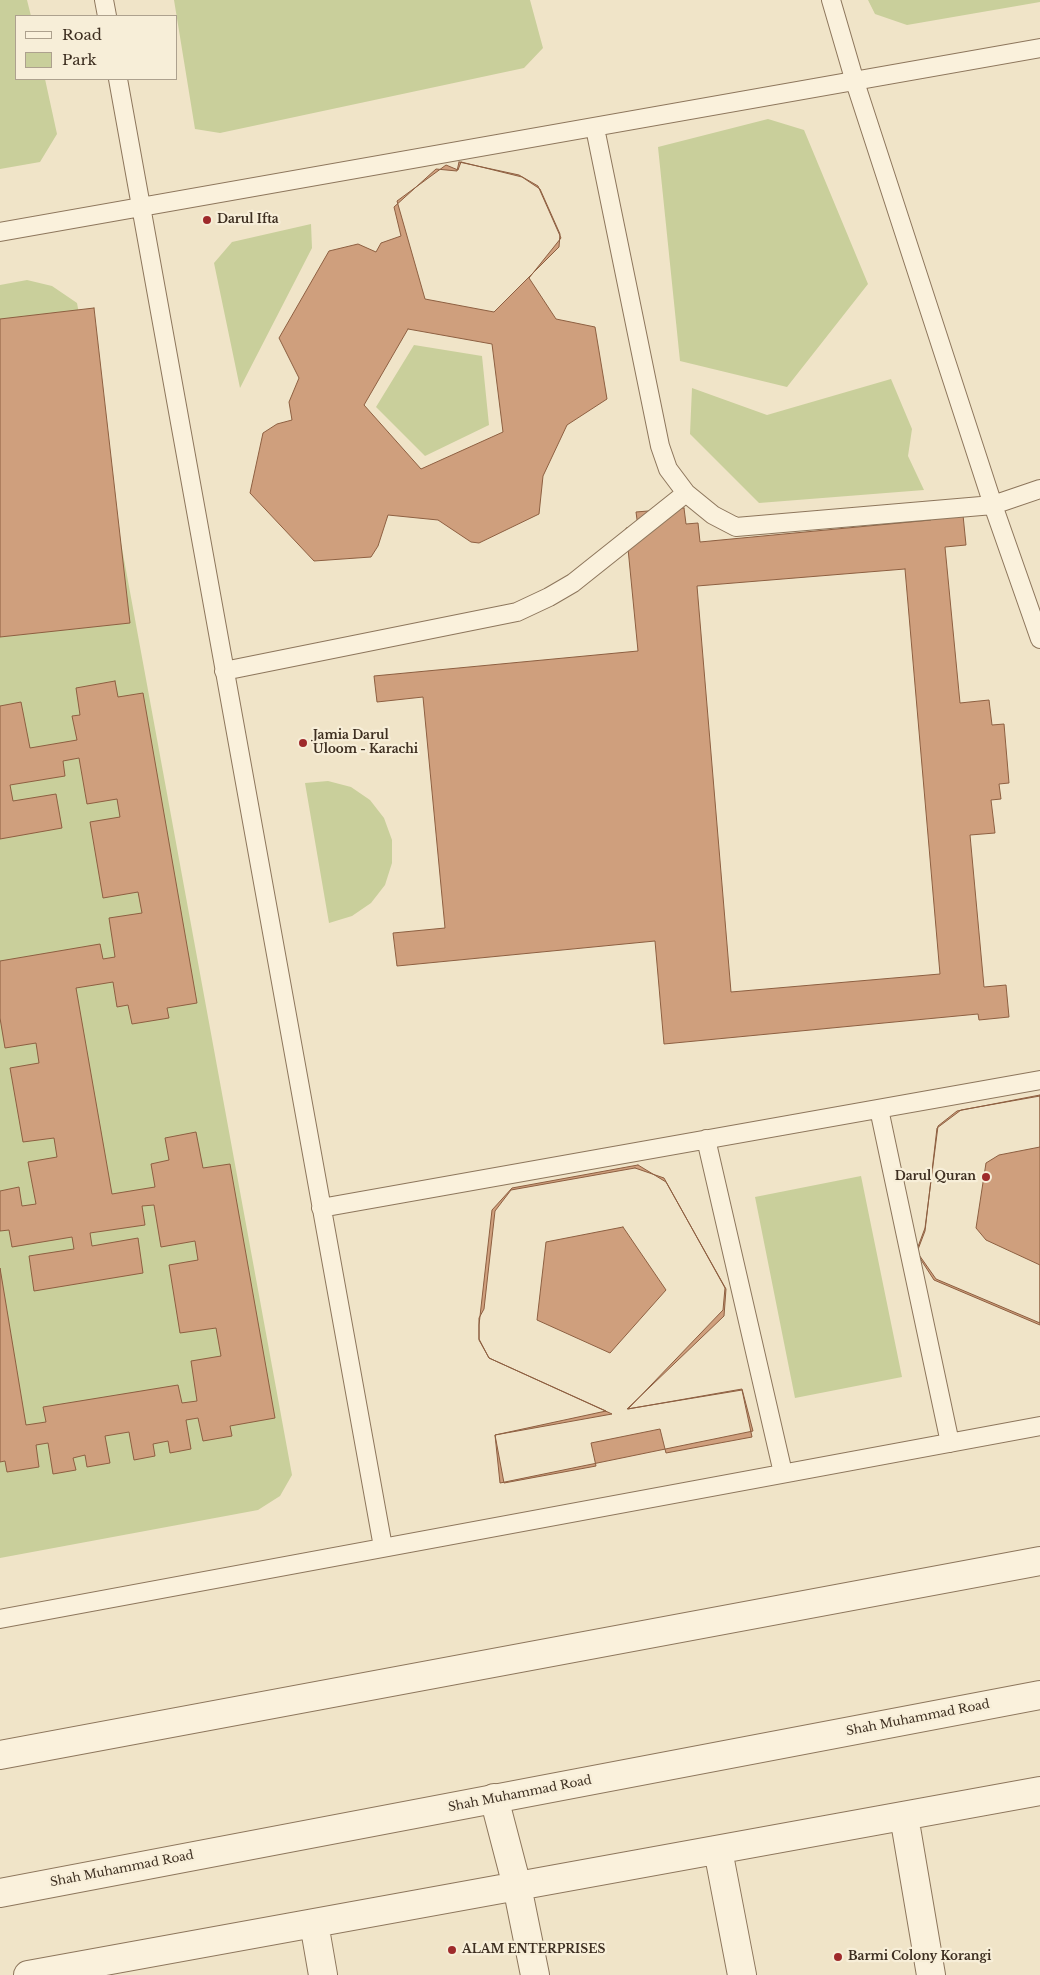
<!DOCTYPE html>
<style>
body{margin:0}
#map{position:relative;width:1040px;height:1975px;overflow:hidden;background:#f0e4c8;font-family:"Libre Baskerville",serif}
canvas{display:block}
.legend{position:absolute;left:15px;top:15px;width:162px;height:65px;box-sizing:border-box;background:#f7eed8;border:1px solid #ada18e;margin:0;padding:6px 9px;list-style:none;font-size:15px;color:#3d2e20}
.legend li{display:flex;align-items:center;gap:10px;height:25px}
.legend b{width:25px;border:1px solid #ada18e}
</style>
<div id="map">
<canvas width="1040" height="1975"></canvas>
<ul class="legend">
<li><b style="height:6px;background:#faf1dc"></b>Road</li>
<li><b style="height:14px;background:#c9cf9b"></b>Park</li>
</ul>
</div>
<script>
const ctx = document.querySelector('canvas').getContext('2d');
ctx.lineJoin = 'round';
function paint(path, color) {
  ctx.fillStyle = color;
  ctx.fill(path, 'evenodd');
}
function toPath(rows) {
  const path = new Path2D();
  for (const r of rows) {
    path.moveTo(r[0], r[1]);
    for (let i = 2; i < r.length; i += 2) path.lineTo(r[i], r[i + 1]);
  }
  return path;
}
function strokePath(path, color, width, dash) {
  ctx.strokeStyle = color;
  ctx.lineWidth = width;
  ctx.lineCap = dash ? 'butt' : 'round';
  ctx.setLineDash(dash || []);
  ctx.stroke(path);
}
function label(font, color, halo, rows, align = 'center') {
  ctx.font = font + ' "Libre Baskerville",serif';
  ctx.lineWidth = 4.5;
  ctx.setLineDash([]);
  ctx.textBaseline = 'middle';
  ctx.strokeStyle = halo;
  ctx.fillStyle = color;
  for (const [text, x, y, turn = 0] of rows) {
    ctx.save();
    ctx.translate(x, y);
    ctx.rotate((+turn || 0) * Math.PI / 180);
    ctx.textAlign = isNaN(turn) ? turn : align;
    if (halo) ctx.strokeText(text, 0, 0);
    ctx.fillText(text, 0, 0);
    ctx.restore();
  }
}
const green = toPath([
 [0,0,27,0,31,16,16,16,16,79,45,79,57,134,40,162,0,169],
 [174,0,530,0,543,48,524,68,220,133,195,129],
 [868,0,1040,0,1040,2,907,25,875,14],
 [768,119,804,130,868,284,787,387,680,361,658,147],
 [311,224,312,248,240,388,214,263,232,242],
 [27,280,52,286,77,303,292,1475,280,1496,258,1510,0,1558,0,285],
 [414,345,482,356,489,425,425,456,376,407],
 [891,379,912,429,908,456,924,490,759,503,690,434,692,388,767,415],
 [328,781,351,787,370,800,384,818,392,840,392,863,385,885,371,903,352,916,329,923,305,783],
 [861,1176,902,1377,795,1398,755,1197]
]);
const building = toPath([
 [459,162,519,175,538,186,561,238,529,278,556,319,595,327,607,399,567,425,543,476,539,514,479,543,471,542,438,520,388,515,378,546,371,557,314,561,250,493,263,433,277,424,292,420,289,402,299,378,279,338,329,251,358,244,376,252,381,243,401,236,394,207,436,169,457,171,459,162],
 [408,329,492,344,503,432,421,469,364,405,408,329],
 [461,162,522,177,540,189,560,234,559,247,494,312,425,299,397,201,446,165,458,170,461,162],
 [94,308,130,623,0,637,0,319,94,308],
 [684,508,686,524,698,523,700,542,931,520,931,517,963,515,966,545,945,547,960,703,989,700,992,725,1004,724,1009,783,999,784,1001,799,991,800,995,833,970,835,984,987,1006,985,1009,1017,979,1020,978,1014,664,1044,655,941,397,966,393,933,445,928,423,697,377,702,374,676,638,651,626,528,638,527,636,512,684,508],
 [905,569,940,974,731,992,697,586,905,569],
 [115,681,118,697,143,693,197,1003,167,1008,169,1018,132,1024,128,1005,117,1007,113,982,76,988,112,1194,155,1187,151,1164,169,1160,165,1138,196,1132,203,1168,230,1164,275,1418,230,1426,232,1436,203,1441,198,1418,186,1420,191,1449,170,1453,168,1441,153,1444,155,1456,134,1460,129,1432,105,1436,110,1463,87,1467,85,1455,73,1458,76,1470,53,1474,48,1443,36,1445,39,1467,7,1472,5,1461,0,1462,0,1268,26,1425,46,1422,43,1407,178,1385,182,1403,197,1401,191,1361,221,1356,216,1328,180,1333,169,1265,198,1260,195,1241,161,1247,154,1205,142,1206,145,1225,90,1233,92,1246,138,1238,143,1273,34,1291,29,1256,74,1249,72,1237,12,1247,9,1230,0,1231,0,1191,19,1187,22,1206,36,1204,28,1162,57,1157,54,1138,23,1142,10,1068,39,1063,36,1043,5,1048,0,1018,0,961,100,944,103,959,115,957,109,918,142,913,138,892,103,898,90,822,120,817,117,799,87,804,79,758,63,761,65,776,10,785,13,801,56,794,62,828,0,839,0,706,21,702,30,748,77,740,72,716,80,715,76,688,115,681],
 [1040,1095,1040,1325,934,1280,916,1252,925,1228,938,1126,957,1111,1040,1095],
 [1040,1096,1040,1147,999,1155,986,1163,976,1228,986,1240,1040,1265,1040,1323,936,1279,917,1252,925,1231,937,1128,961,1110,1040,1096],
 [638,1165,666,1182,726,1289,724,1316,627,1409,742,1390,752,1437,666,1453,660,1429,591,1443,596,1466,504,1483,495,1435,606,1411,489,1358,479,1340,479,1325,492,1210,512,1188,638,1165],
 [635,1168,664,1178,725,1288,723,1310,628,1409,742,1389,753,1431,500,1483,495,1435,612,1414,489,1358,479,1339,479,1318,484,1309,495,1211,511,1190,635,1168],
 [623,1227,666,1290,610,1353,537,1320,546,1242,623,1227]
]);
const service = toPath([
 [104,0,107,16],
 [831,0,855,82,993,505,1040,639],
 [118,79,383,1547],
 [595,128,660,446,668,469,686,493,713,515,736,527,993,505,1040,489],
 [0,232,1040,48],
 [224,671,517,612,549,597,573,583,686,493],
 [879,1109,950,1443],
 [706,1139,783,1473],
 [321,1208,1040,1080],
 [0,1619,1040,1426]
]);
const minor = toPath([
 [494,1798,517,1886,535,1975],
 [904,1816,931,1975],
 [718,1850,742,1975],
 [314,1923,323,1975],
 [28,1975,1040,1791]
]);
const tertiary = toPath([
 [0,1755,1040,1561],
 [0,1893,1040,1695]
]);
const markers = [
 [207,220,5,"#9e2a2b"],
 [303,743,5,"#9e2a2b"],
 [986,1177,5,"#9e2a2b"],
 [452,1950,5,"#9e2a2b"],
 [838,1957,5,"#9e2a2b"]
];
const poiNames = [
 ["Darul Ifta",217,220],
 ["Jamia Darul",313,736],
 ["Uloom - Karachi",313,750],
 ["Darul Quran",976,1177,"right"],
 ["ALAM ENTERPRISES",462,1950],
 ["Barmi Colony Korangi",848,1957]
];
const streetNames = [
 ["Shah Muhammad Road",918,1718,-11],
 ["Shah Muhammad Road",520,1794,-11],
 ["Shah Muhammad Road",122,1869,-11]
];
paint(green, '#c9cf9b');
paint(building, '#cf9f7d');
strokePath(building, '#8d5f41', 1);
strokePath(service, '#8d765c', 20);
strokePath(minor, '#8d765c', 30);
strokePath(tertiary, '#8d765c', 30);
strokePath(service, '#faf1dc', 18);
strokePath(minor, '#faf1dc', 28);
strokePath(tertiary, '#faf1dc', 28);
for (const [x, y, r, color] of markers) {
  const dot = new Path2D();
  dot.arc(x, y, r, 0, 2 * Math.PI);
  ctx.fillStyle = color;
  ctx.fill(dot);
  strokePath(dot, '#f7eed8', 2);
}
label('bold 12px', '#3d2e20', '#f7eed8', poiNames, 'left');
label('12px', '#3d2e20', '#f7eed8', streetNames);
</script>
